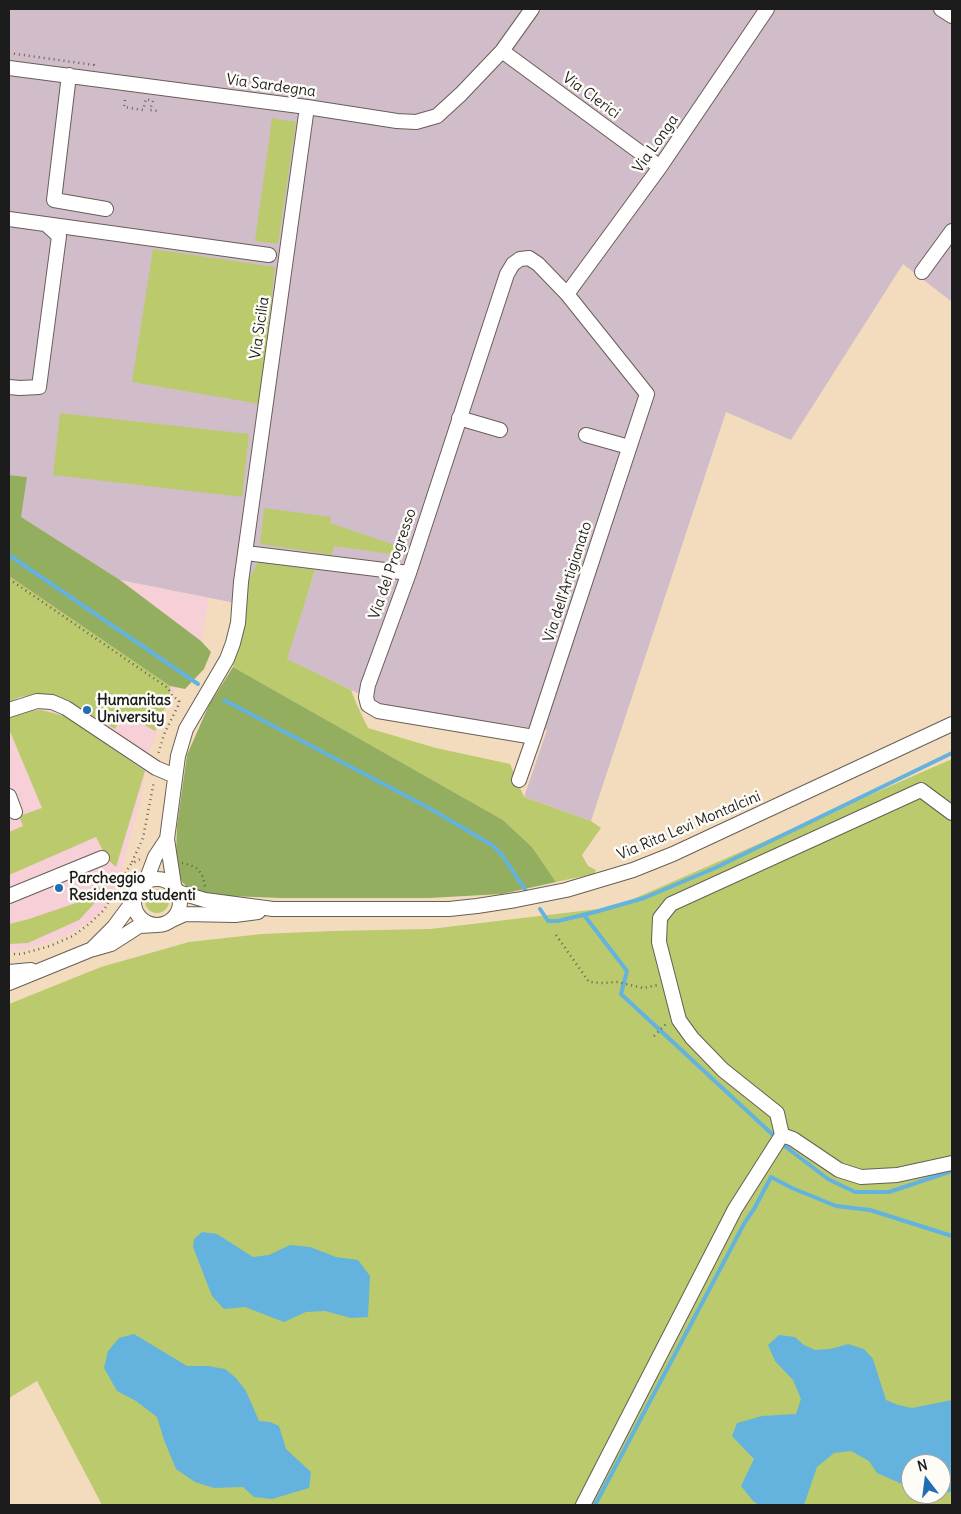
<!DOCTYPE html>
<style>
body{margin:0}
#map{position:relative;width:961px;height:1514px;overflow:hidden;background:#f3dcbe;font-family:Delius,sans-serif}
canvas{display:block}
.frame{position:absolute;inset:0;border:10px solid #1c1c1c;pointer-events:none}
.north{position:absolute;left:901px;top:1454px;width:50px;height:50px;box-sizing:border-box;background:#fdfcf7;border:1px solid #a3a29f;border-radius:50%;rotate:345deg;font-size:14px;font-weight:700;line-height:20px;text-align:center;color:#1c1c1c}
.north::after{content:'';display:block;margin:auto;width:18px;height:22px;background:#1f6fb2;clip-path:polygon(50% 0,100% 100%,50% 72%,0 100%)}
</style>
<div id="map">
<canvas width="961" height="1514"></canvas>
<div class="frame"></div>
<div class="north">N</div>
</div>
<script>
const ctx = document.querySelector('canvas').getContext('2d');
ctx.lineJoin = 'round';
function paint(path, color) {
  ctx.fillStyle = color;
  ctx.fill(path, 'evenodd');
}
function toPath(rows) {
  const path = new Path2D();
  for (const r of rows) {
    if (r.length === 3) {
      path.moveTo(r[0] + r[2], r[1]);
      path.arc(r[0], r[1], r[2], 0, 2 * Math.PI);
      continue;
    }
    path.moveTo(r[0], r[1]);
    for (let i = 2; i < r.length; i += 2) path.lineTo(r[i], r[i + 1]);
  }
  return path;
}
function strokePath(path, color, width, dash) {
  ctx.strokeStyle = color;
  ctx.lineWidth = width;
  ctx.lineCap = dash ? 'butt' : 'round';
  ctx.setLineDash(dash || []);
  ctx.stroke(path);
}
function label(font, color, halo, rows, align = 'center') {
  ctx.font = font + ' Delius,sans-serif';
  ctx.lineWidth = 5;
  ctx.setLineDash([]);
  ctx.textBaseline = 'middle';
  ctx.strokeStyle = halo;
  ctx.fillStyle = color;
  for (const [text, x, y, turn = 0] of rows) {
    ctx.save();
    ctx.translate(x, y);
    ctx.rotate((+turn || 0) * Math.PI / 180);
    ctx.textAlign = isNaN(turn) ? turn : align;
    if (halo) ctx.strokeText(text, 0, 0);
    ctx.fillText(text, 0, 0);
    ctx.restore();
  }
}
const built = toPath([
 [9,475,120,580,209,598,201,641,172,695,148,755,141,798,121,873,103,909,88,922,70,934,47,943,20,950,9,951]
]);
const industrial = toPath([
 [9,9,952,9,952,302,903,264,791,440,726,412,591,821,524,797,547,730,380,706,366,697,286,659,315,570,245,605,120,580,20,517,27,477,9,475]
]);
const green = toPath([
 [272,118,296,122,278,244,255,241],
 [153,249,275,267,260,404,132,382],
 [60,413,249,434,242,497,53,475],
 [264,508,331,517,330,523,401,547,397,555,334,546,332,555,260,544],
 [258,562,315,570,287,659,351,690,357,705,368,728,436,748,510,764,524,797,591,821,601,828,582,855,588,866,596,870,594,874,556,882,532,847,503,820,233,667,241,631,248,581],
 [9,576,170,686,170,696,155,731,123,713,115,729,72,703,53,695,39,694,20,697,9,702],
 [41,710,65,716,145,771,116,867,107,859,96,837,9,875,9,832,23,826,19,816,42,808,9,729,9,717,22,711],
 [952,759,952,1505,102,1505,37,1381,9,1398,9,1004,101,967,189,942,262,934,333,931,430,929,615,907],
 [911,1464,941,1464,941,1494,911,1494],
 [101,876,109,876,112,880,92,906,79,920,28,943,9,944,9,924,29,919,76,903,96,892,103,884],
 [157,901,12]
]);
const forest = toPath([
 [9,475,27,477,21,517,120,580,201,641,211,652,204,669,185,689,170,686,9,576],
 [233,667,503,820,532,847,556,882,502,894,429,898,281,898,203,895,192,891,182,882,178,869,176,854,177,826,187,755,209,705]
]);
const water = toPath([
 [202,1232,217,1234,253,1257,269,1255,290,1245,310,1247,336,1257,358,1260,370,1276,368,1317,351,1318,325,1311,306,1312,284,1322,245,1307,224,1309,212,1296,193,1247,194,1239],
 [134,1334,187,1366,208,1366,225,1369,236,1378,246,1391,259,1421,270,1422,279,1426,286,1449,311,1472,309,1488,272,1499,254,1497,243,1487,214,1488,195,1482,176,1469,164,1440,157,1417,136,1401,117,1391,104,1368,108,1351,119,1338],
 [779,1335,795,1337,804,1345,815,1350,830,1349,848,1344,864,1349,873,1359,886,1400,898,1405,912,1408,952,1400,952,1492,941,1493,941,1464,911,1464,911,1488,877,1473,869,1461,851,1451,834,1453,817,1467,804,1505,759,1505,753,1501,741,1486,754,1459,732,1436,737,1423,762,1416,796,1414,801,1399,793,1380,775,1361,768,1345]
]);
const stream = toPath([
 [9,555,198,684],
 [224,700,429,808,492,845,502,855,526,891],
 [540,909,548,921,558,921,595,912,644,898,715,868,952,753],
 [584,915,627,971,621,994,786,1147,828,1179,855,1192,889,1192,952,1171],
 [595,1505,745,1222,754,1209,771,1177,792,1188,836,1206,870,1210,952,1236]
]);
const path = toPath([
 [9,53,94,65,94,68],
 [125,100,124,107,143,110,146,99,153,101,150,110,159,111],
 [9,579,168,688,172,695,179,701,178,706,165,732,158,754],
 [132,862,143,838,154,781],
 [182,863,190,865,198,869,203,877,205,887],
 [556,935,589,982,602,983,617,982,643,988,658,985],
 [9,954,21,954,50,946,73,936,89,924,104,910,125,873,131,864,142,858],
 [654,1036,668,1022]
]);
const minor = toPath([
 [941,9,952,16],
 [502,51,660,167],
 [9,68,307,107,397,121,416,122,437,116,461,94,502,51,532,9],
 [69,75,54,200,106,209],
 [9,219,269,255],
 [922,272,952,231],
 [567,294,660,167,767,9],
 [9,387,20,388,39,387,59,236,47,225],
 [459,418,500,430],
 [586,435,629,447],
 [246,553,409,573],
 [9,710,37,701,52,702,66,708,156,768,175,776],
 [519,780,534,737,647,394,567,294,538,264,529,258,520,259,513,264,507,274,409,573,368,685,366,697,368,705,378,711,534,737],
 [9,796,15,812],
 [157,902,23],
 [146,881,155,857,167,839],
 [174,885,167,839,178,756,186,729,227,659,233,643,238,623,241,582,307,107],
 [178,892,205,900,273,909,449,909,477,906,516,900,566,890,633,870,673,854,952,724],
 [9,896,102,858],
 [172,920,185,914,235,915,258,912],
 [93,948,114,927,134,900],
 [9,972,31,970],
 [9,983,90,950,111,944,139,926,157,925],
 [782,1135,793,1139,839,1170,861,1177,897,1175,952,1163],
 [583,1505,735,1209,782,1135,777,1113,723,1070,692,1038,679,1020,659,942,660,918,671,904,921,790,952,813]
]);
const markers = [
 [87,710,5,"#1f6fb2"],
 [59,888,5,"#1f6fb2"]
];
const streetNames = [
 ["Via Sardegna",271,86,8],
 ["Via Clerici",591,96,36],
 ["Via Longa",656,144,-55],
 ["Via Sicilia",260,328,-82],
 ["Via del Progresso",393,564,-71],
 ["Via dell'Artigianato",568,582,-72],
 ["Via Rita Levi Montalcini",689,826,-23]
];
const poiNames = [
 ["Humanitas",97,701],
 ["University",97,718],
 ["Parcheggio",69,879],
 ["Residenza studenti",69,896]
];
paint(built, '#f6cfd7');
paint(industrial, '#d1bdc9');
paint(green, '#bbca6c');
paint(forest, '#94ae60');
paint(water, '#63b3de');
strokePath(stream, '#63b3de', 4);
strokePath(minor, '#675f55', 16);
strokePath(path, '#675f55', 2.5, [1, 4]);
strokePath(minor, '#fff', 14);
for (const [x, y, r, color] of markers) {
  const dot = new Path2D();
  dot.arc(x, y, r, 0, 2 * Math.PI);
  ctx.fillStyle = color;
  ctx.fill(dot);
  strokePath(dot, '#fdfcf7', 2);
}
label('15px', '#1c1c1c', '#fdfcf7', streetNames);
label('bold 15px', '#1c1c1c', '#fdfcf7', poiNames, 'left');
</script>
